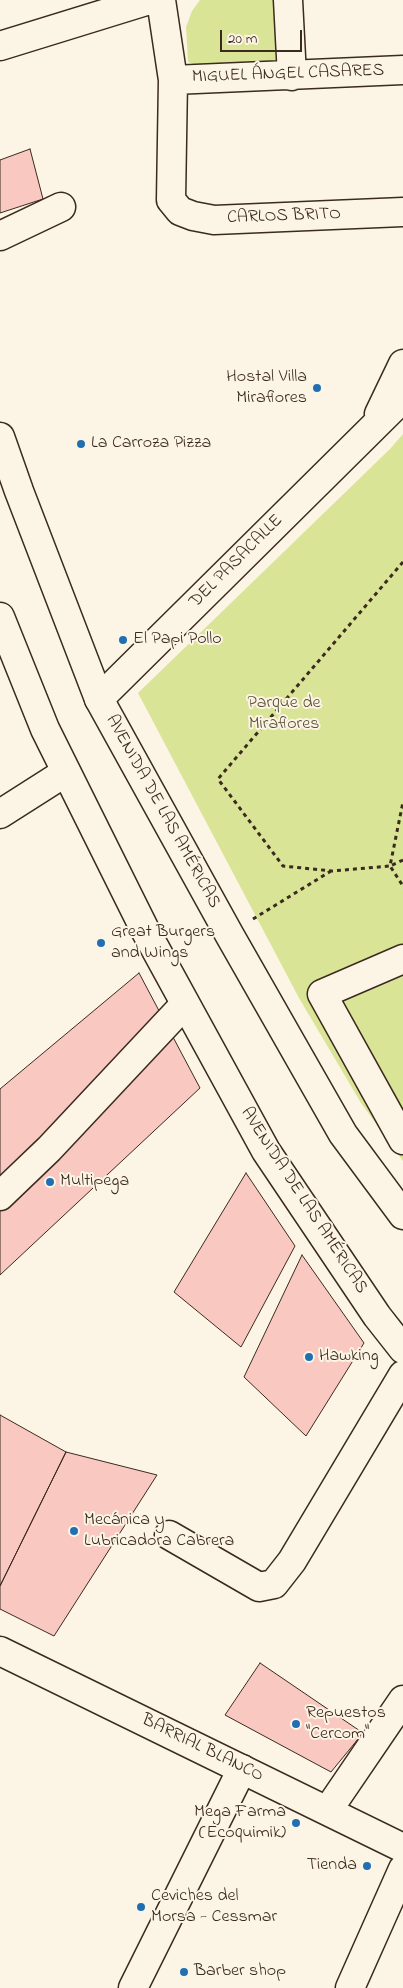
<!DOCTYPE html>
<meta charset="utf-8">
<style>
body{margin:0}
#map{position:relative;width:403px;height:1988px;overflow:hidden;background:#fcf5e5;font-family:"Indie Flower",sans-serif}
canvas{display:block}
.scale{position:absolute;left:220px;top:30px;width:82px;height:22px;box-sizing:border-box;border:2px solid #3b2a1e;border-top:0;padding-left:6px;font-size:15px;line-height:18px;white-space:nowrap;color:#3b2a1e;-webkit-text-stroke:4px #fcf5e5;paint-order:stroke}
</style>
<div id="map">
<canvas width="403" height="1988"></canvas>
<div class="scale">20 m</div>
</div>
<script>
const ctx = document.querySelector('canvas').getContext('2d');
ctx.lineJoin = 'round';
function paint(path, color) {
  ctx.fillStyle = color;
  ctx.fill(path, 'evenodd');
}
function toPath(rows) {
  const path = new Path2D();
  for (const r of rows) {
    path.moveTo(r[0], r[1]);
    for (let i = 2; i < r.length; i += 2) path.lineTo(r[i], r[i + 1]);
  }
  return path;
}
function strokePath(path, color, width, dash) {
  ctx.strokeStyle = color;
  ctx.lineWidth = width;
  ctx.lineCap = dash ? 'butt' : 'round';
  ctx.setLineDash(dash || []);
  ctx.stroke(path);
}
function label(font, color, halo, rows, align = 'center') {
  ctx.font = font + ' "Indie Flower",sans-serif';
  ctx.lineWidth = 4;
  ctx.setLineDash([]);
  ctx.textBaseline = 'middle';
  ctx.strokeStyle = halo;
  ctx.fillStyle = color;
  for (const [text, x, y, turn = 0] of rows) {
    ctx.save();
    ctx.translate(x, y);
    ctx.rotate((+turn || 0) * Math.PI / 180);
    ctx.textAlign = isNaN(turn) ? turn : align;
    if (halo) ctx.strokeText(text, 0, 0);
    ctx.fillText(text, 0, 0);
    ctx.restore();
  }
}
const green = toPath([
 [200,0,286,0,285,62,194,64,188,62,186,27,192,11],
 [403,434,403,1161,361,1103,299,998,138,693,390,449]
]);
const building = toPath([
 [30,149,43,199,0,213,0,160,30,149],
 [139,973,200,1088,0,1275,0,1089,139,973],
 [246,1173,295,1246,241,1347,174,1292,246,1173],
 [302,1255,364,1343,306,1436,244,1377,302,1255],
 [0,1415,66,1452,0,1586,0,1415],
 [66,1452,157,1475,54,1636,0,1609,0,1586,66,1452],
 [260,1663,363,1733,331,1772,225,1715,260,1663]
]);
const path = toPath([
 [403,562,218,779,283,866,332,871,390,866,403,802],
 [403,860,390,866,403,886],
 [253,919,331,871]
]);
const minor = toPath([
 [161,0,173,80,171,200,180,211,193,216,214,220,403,212],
 [288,0,292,76],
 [0,46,149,0],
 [173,80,403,70],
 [0,236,61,207],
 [379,414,403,364],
 [99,699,403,398],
 [0,814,66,772],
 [403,959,322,994,403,1140],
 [0,1196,49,1149,185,1004],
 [169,1535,259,1587,274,1584,292,1561,403,1375],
 [328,1810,403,1700],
 [133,1988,242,1769],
 [350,1988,403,1869]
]);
const major = toPath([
 [0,437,19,491,99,699,229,934,343,1134,403,1215],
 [0,617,45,729,144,928,266,1151,377,1316,403,1349],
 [0,1651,403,1848]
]);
const markers = [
 [317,388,5,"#1f6fb2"],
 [81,444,5,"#1f6fb2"],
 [123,640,5,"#1f6fb2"],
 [101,943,5,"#1f6fb2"],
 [50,1182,5,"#1f6fb2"],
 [309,1357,5,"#1f6fb2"],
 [74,1531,5,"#1f6fb2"],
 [296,1724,5,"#1f6fb2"],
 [296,1823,5,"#1f6fb2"],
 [367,1866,5,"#1f6fb2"],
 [141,1907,5,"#1f6fb2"],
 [184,1972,5,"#1f6fb2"]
];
const streetNames = [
 ["MIGUEL ÁNGEL CASARES",288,75,-2],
 ["CARLOS BRITO",284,217,-2],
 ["DEL PASACALLE",237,562,-45],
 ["AVENIDA DE LAS AMÉRICAS",162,812,61],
 ["AVENIDA DE LAS AMÉRICAS",303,1201,57],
 ["BARRIAL BLANCO",202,1749,26]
];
const poiNames = [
 ["Hostal Villa",307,378,"right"],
 ["Miraflores",307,399,"right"],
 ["La Carroza Pizza",91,444],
 ["El Papi Pollo",133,640],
 ["Great Burgers",111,933],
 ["and Wings",111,954],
 ["Multipega",60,1182],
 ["Hawking",319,1357],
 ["Mecánica y",84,1521],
 ["Lubricadora Cabrera",84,1542],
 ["Repuestos",306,1714],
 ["\"Cercom\"",306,1735],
 ["Mega Farma",286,1813,"right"],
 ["(Ecoquimik)",286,1834,"right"],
 ["Tienda",357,1866,"right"],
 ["Ceviches del",151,1897],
 ["Morsa - Cessmar",151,1918],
 ["Barber shop",194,1972]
];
const parkNames = [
 ["Parque de",284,704],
 ["Miraflores",284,725]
];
paint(green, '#d9e497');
paint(building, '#f8c8c1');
strokePath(building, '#3b2a1e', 1);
strokePath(minor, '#3b2a1e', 31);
strokePath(major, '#3b2a1e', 31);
strokePath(path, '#3b2a1e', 3, [4, 4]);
strokePath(minor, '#fcf5e5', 28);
strokePath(major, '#fcf5e5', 28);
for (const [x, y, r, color] of markers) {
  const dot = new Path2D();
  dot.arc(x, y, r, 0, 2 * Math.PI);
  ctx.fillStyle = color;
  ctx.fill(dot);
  strokePath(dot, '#fcf5e5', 2);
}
label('18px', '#3b2a1e', '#fcf5e5', streetNames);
label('18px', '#3b2a1e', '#fcf5e5', poiNames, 'left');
label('18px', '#5b4f36', '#fcf5e5', parkNames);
</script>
